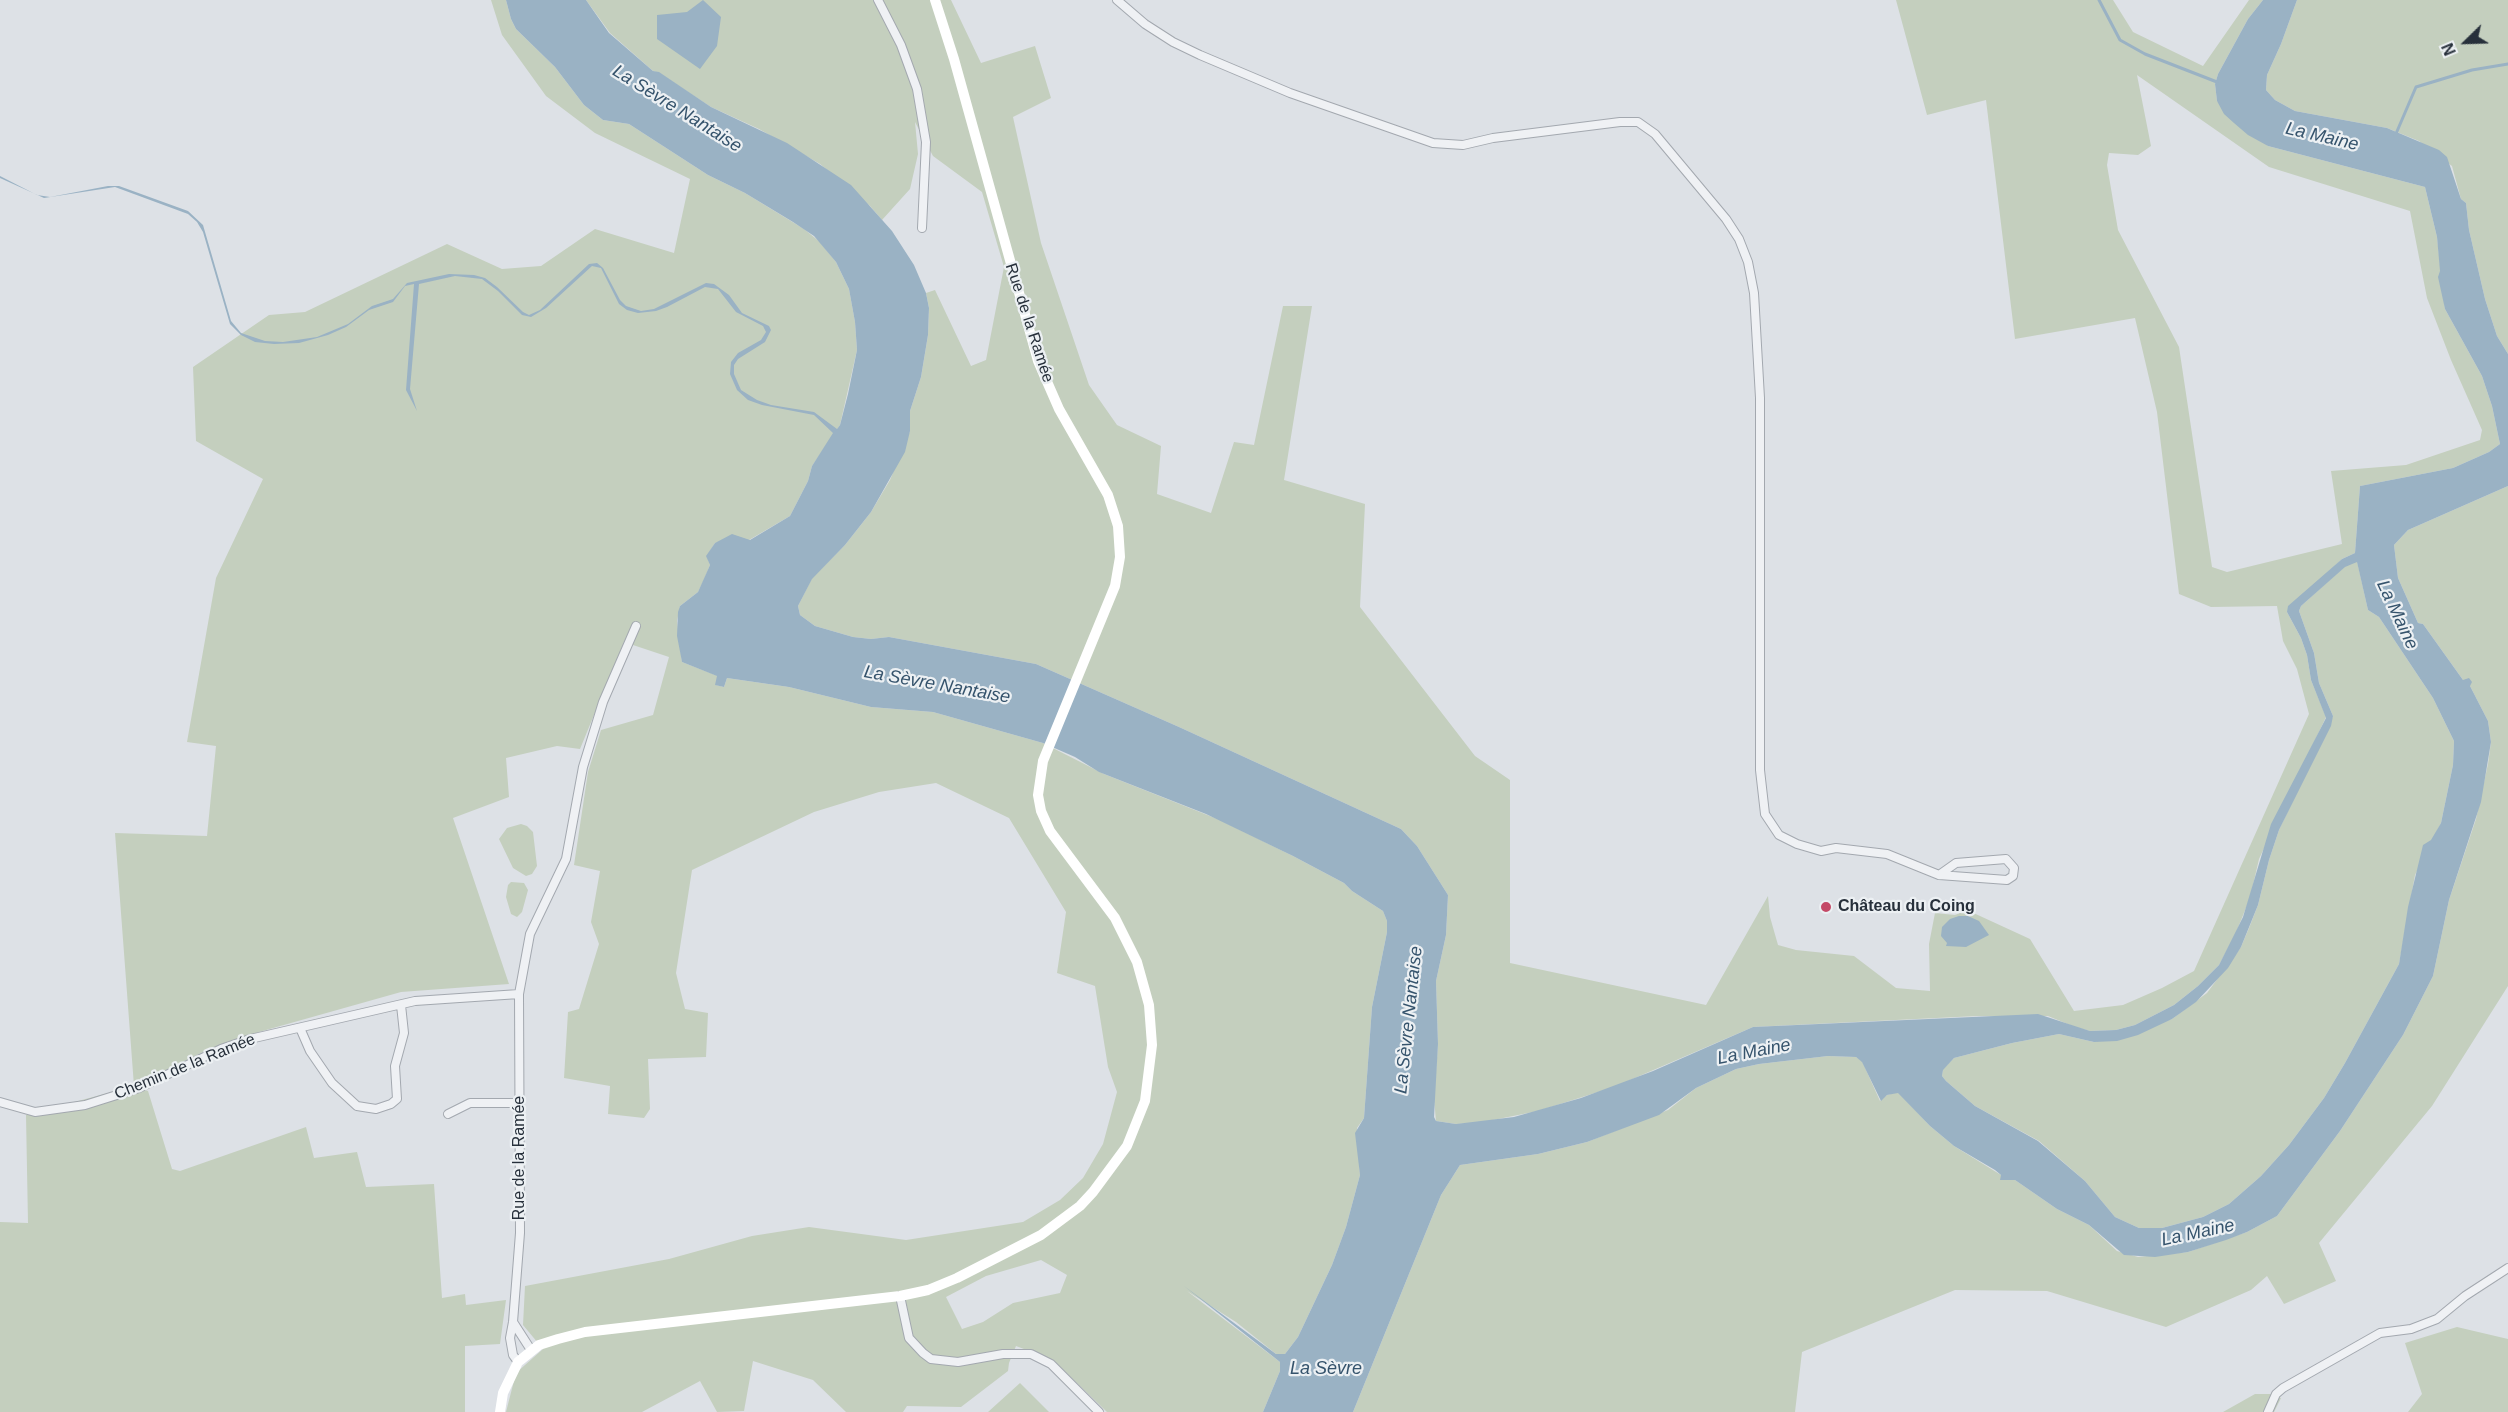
<!DOCTYPE html>
<meta charset="utf-8">
<style>
body{margin:0}
#map{position:relative;width:2508px;height:1412px;overflow:hidden;background:#dde1e6;font-family:Arial,sans-serif}
canvas{display:block}
.north{position:absolute;left:2436px;top:12px;width:60px;height:60px;-webkit-text-stroke:4px #ecf0f3;paint-order:stroke;rotate:247deg;font-size:16px;font-weight:700;line-height:24px;text-align:center;color:#27303b}
.north::after{content:'';display:block;margin:auto;width:21px;height:27px;background:#27303b;clip-path:polygon(50% 0,100% 100%,50% 72%,0 100%)}
</style>
<div id="map">
<canvas width="2508" height="1412"></canvas>
<div class="north">N</div>
</div>
<script>
const ctx = document.querySelector('canvas').getContext('2d');
ctx.lineJoin = 'round';
function paint(path, color) {
  ctx.fillStyle = color;
  ctx.fill(path, 'evenodd');
}
function toPath(rows) {
  const path = new Path2D();
  for (const r of rows) {
    path.moveTo(r[0], r[1]);
    for (let i = 2; i < r.length; i += 2) path.lineTo(r[i], r[i + 1]);
  }
  return path;
}
function strokePath(path, color, width, dash) {
  ctx.strokeStyle = color;
  ctx.lineWidth = width;
  ctx.lineCap = dash ? 'butt' : 'round';
  ctx.setLineDash(dash || []);
  ctx.stroke(path);
}
function label(font, color, halo, rows, align = 'center') {
  ctx.font = font + ' Arial,sans-serif';
  ctx.lineWidth = 4.5;
  ctx.setLineDash([]);
  ctx.textBaseline = 'middle';
  ctx.strokeStyle = halo;
  ctx.fillStyle = color;
  for (const [text, x, y, turn = 0] of rows) {
    ctx.save();
    ctx.translate(x, y);
    ctx.rotate((+turn || 0) * Math.PI / 180);
    ctx.textAlign = isNaN(turn) ? turn : align;
    if (halo) ctx.strokeText(text, 0, 0);
    ctx.fillText(text, 0, 0);
    ctx.restore();
  }
}
const green = toPath([
 [491,0,506,0,511,19,516,29,555,67,584,105,603,120,629,124,708,175,745,193,804,229,820,242,836,262,849,289,855,322,857,350,840,425,812,466,808,481,790,516,749,540,715,543,707,556,710,565,703,582,698,592,680,606,677,621,682,662,718,676,716,685,724,687,727,678,789,687,871,707,933,712,1043,743,1104,774,1220,820,1293,856,1344,883,1352,891,1383,911,1387,921,1387,932,1372,1007,1364,1118,1357,1128,1360,1175,1346,1227,1332,1265,1298,1337,1285,1354,1276,1354,1236,1322,1187,1291,1280,1362,1280,1371,1263,1412,1107,1412,1053,1360,1016,1346,1009,1363,1008,1371,961,1407,907,1406,903,1412,846,1412,813,1380,753,1361,744,1411,717,1412,700,1381,642,1412,506,1412,516,1373,543,1349,523,1325,525,1286,669,1259,752,1236,809,1227,906,1240,1023,1222,1060,1200,1083,1178,1103,1144,1117,1092,1108,1067,1095,986,1057,973,1066,912,1009,818,936,783,879,792,814,812,692,870,676,973,685,1009,708,1013,706,1057,648,1059,650,1109,644,1118,608,1114,610,1086,564,1078,568,1012,579,1009,599,944,591,922,600,871,574,865,588,772,601,730,653,715,669,657,624,642,580,749,557,746,506,758,509,797,453,818,509,984,401,992,259,1032,209,1049,134,1086,148,1091,172,1169,180,1171,306,1127,314,1158,357,1152,366,1187,434,1184,442,1298,465,1294,466,1305,506,1300,500,1344,465,1346,465,1412,0,1412,0,1222,28,1223,26,1115,134,1086,115,833,207,836,216,746,187,742,216,578,263,479,196,441,193,367,269,315,305,312,447,244,502,269,541,266,595,229,674,253,690,179,595,133,546,96,502,35],
 [1041,1260,1067,1275,1060,1293,1013,1303,983,1322,962,1329,946,1297,986,1276],
 [586,0,951,0,981,63,1035,46,1051,98,1013,117,1041,243,1089,385,1117,425,1161,446,1157,494,1211,513,1234,442,1254,445,1283,306,1312,306,1284,480,1365,504,1360,607,1475,756,1510,780,1510,963,1706,1005,1768,896,1770,917,1778,945,1796,950,1854,956,1896,988,1930,991,1929,944,1935,913,1955,915,1967,910,2030,939,2074,1011,2123,1005,2162,988,2194,971,2309,714,2297,669,2283,641,2277,606,2211,607,2179,594,2157,412,2135,318,2015,339,1986,100,1927,115,1896,0,2113,0,2133,32,2203,66,2249,0,2263,0,2248,19,2218,74,2215,84,2217,101,2268,146,2425,187,2437,237,2445,309,2482,376,2492,406,2500,444,2489,452,2453,468,2360,486,2355,553,2342,559,2287,612,2301,638,2307,655,2311,680,2326,717,2259,859,2250,898,2235,935,2219,965,2198,986,2174,1005,2135,1025,2116,1030,2090,1031,2075,1027,2048,1016,1977,1016,1753,1027,1614,1087,1538,1111,1478,1123,1456,1124,1436,1121,1434,1098,1438,1044,1436,981,1446,935,1448,895,1417,846,1401,829,1179,727,1036,664,889,637,871,639,853,637,815,626,800,615,798,606,812,578,845,545,871,512,890,480,910,431,910,411,921,377,928,335,929,308,926,293,935,290,971,366,986,360,1004,267,982,192,933,156,915,122,918,154,910,189,882,220,870,206,820,164,759,129,711,107,659,73,653,71,610,33],
 [2137,75,2269,167,2410,211,2427,298,2451,360,2482,430,2480,440,2406,465,2331,471,2342,544,2227,572,2212,567,2179,347,2118,230,2107,165,2109,153,2138,155,2151,146],
 [2297,0,2508,0,2508,354,2497,336,2485,299,2469,230,2466,203,2461,199,2452,166,2419,141,2387,128,2295,111,2275,100,2266,90,2267,75,2281,44],
 [2508,486,2508,986,2432,1106,2319,1243,2336,1281,2284,1304,2267,1276,2251,1290,2166,1327,2047,1291,1955,1290,1802,1352,1795,1412,1353,1412,1441,1195,1460,1165,1538,1154,1587,1142,1668,1110,1696,1088,1736,1069,1759,1064,1828,1056,1856,1057,1862,1061,1880,1101,1887,1095,1898,1092,1930,1126,1954,1146,2001,1175,2015,1180,2057,1209,2089,1225,2117,1251,2138,1257,2188,1252,2247,1232,2277,1216,2340,1131,2403,1035,2433,976,2449,900,2476,819,2488,764,2491,742,2488,721,2470,686,2463,680,2423,624,2418,623,2398,578,2394,545,2408,530],
 [2357,561,2368,610,2379,617,2433,698,2454,741,2453,765,2441,823,2415,875,2399,964,2345,1063,2324,1098,2289,1145,2261,1176,2229,1204,2203,1217,2162,1228,2139,1228,2115,1217,2085,1181,2039,1141,1975,1106,1946,1081,1942,1076,1943,1069,1954,1058,2012,1043,2059,1034,2094,1042,2172,1019,2207,993,2241,947,2249,928,2258,905,2269,860,2279,830,2333,716,2319,683,2314,653,2299,611,2301,606,2345,566],
 [521,824,527,826,533,832,537,866,532,874,526,876,513,868,499,839,507,828],
 [511,882,524,883,528,890,522,912,517,917,511,914,506,897,508,885],
 [2457,1327,2508,1339,2508,1412,2408,1412,2422,1394,2405,1343],
 [1020,1383,1049,1412,988,1412],
 [2255,1394,2270,1394,2281,1398,2274,1412,2223,1412]
]);
const water = toPath([
 [506,0,586,0,609,33,653,71,659,72,711,107,787,143,851,185,892,231,914,265,926,293,929,308,928,335,921,377,910,411,910,431,905,452,871,512,845,545,812,579,798,606,800,615,815,626,853,637,871,639,889,637,1036,664,1179,727,1401,829,1417,846,1448,895,1446,935,1436,981,1438,1044,1434,1117,1436,1121,1456,1124,1514,1117,1581,1098,1653,1071,1753,1027,2038,1014,2090,1031,2116,1030,2135,1025,2174,1005,2198,986,2219,965,2243,917,2271,824,2326,718,2311,680,2307,655,2301,638,2287,612,2288,606,2342,559,2355,553,2360,486,2453,468,2489,452,2500,444,2492,406,2482,376,2445,309,2438,277,2440,271,2437,237,2425,187,2268,146,2248,135,2234,123,2224,114,2217,101,2215,84,2218,74,2248,19,2263,0,2297,0,2281,44,2267,75,2266,90,2275,100,2295,111,2387,128,2439,150,2447,157,2461,199,2466,203,2469,230,2485,299,2497,336,2508,354,2508,486,2408,530,2394,545,2398,578,2418,623,2423,624,2463,680,2469,678,2472,682,2470,686,2488,721,2491,742,2481,802,2449,900,2433,976,2403,1035,2340,1131,2277,1216,2247,1232,2226,1240,2188,1252,2155,1257,2124,1255,2089,1225,2057,1209,2015,1180,2000,1180,2001,1175,1995,1170,1954,1146,1930,1126,1898,1093,1887,1095,1881,1101,1862,1062,1856,1057,1828,1056,1759,1064,1736,1069,1696,1088,1659,1115,1587,1142,1538,1154,1460,1165,1441,1195,1353,1412,1263,1412,1280,1371,1280,1362,1184,1286,1276,1354,1285,1354,1298,1337,1332,1265,1346,1227,1360,1175,1355,1133,1364,1118,1372,1007,1387,932,1387,921,1383,911,1352,891,1344,883,1293,856,1206,814,1099,772,1075,757,1043,743,933,712,871,707,789,687,727,678,724,687,715,685,717,676,682,662,677,636,678,612,680,606,698,592,710,565,706,556,715,543,732,534,750,540,790,516,808,481,812,466,833,433,814,415,762,405,748,400,737,390,730,374,731,362,738,353,761,340,766,332,763,326,736,312,718,289,705,287,667,307,656,311,638,313,627,310,619,304,601,268,592,266,546,308,531,317,522,315,498,291,482,279,455,276,419,284,410,389,417,411,406,390,414,284,405,286,393,302,369,310,346,327,328,335,299,343,274,344,255,342,241,335,230,324,203,232,197,222,188,214,115,187,44,198,0,178,0,176,37,195,50,197,108,186,119,186,188,211,203,225,231,321,241,333,265,341,283,342,317,337,348,324,372,306,393,299,407,283,449,274,474,275,485,278,497,287,523,312,529,315,540,310,589,264,597,263,603,268,620,300,626,306,641,311,654,309,706,283,714,284,729,295,742,313,769,326,771,330,765,342,738,359,734,365,734,374,741,390,757,400,771,405,814,412,837,429,840,425,848,394,857,350,855,322,849,289,836,262,814,236,793,222,745,193,708,175,629,124,603,120,584,105,555,67,516,29,511,19],
 [2357,562,2368,610,2379,617,2433,698,2454,741,2453,765,2441,823,2431,840,2423,845,2408,907,2399,964,2345,1063,2324,1098,2289,1145,2261,1176,2229,1204,2203,1217,2162,1228,2139,1228,2115,1217,2085,1181,2038,1141,1975,1106,1946,1081,1942,1076,1943,1070,1954,1058,2012,1043,2059,1034,2094,1042,2117,1041,2138,1035,2172,1019,2196,1002,2228,968,2241,947,2258,905,2269,860,2279,830,2331,726,2333,716,2319,683,2314,653,2299,611,2301,606,2345,567],
 [703,0,721,17,717,46,700,69,657,39,657,15,687,12],
 [1959,916,1968,916,1979,921,1989,935,1966,947,1946,946,1947,943,1941,936,1942,927,1950,919]
]);
const stream = toPath([
 [2099,0,2120,40,2145,54,2217,82],
 [2395,136,2416,87,2472,70,2508,64]
]);
const minor = toPath([
 [878,0,901,45,917,89,926,142,922,228],
 [1117,0,1145,24,1173,42,1200,55,1290,93,1433,143,1463,145,1493,138,1620,122,1638,122,1655,134,1726,219,1739,239,1748,262,1754,293,1760,398,1760,770,1765,814,1779,835,1797,844,1821,851,1836,848,1887,854,1939,875,2007,880,2013,876,2014,868,2006,859,1956,863,1939,875],
 [300,1028,310,1051,332,1083,357,1106,376,1109,391,1104,397,1099,395,1066,404,1033,401,1005],
 [0,1102,35,1112,85,1105,139,1088,221,1049,250,1039,415,1001,519,994],
 [448,1114,470,1103,520,1103],
 [900,1296,909,1338,923,1353,931,1359,958,1362,1003,1354,1031,1354,1051,1364,1099,1412],
 [513,1322,531,1350],
 [518,1362,513,1355,510,1338,513,1322,520,1233,519,994,530,934,566,859,583,767,603,702,636,626],
 [2268,1412,2276,1394,2283,1388,2380,1333,2411,1329,2437,1319,2465,1296,2508,1268]
]);
const secondary = toPath([
 [500,1412,503,1393,518,1362,539,1345,558,1339,585,1332,900,1296,928,1290,957,1278,1041,1235,1080,1206,1093,1192,1127,1146,1145,1101,1152,1045,1149,1005,1137,962,1115,918,1050,831,1041,811,1038,795,1043,761,1115,586,1120,557,1118,526,1108,495,1059,409,1038,361,954,59,935,0]
]);
const markers = [
 [1826,907,6,"#c44967"]
];
const streetNames = [
 ["Rue de la Ramée",1029,323,72],
 ["Chemin de la Ramée",185,1067,-22],
 ["Rue de la Ramée",520,1158,-90]
];
const poiNames = [
 ["Château du Coing",1838,907]
];
const waterNames = [
 ["La Sèvre Nantaise",677,109,32],
 ["La Maine",2322,137,13],
 ["La Maine",2397,615,65],
 ["La Sèvre Nantaise",937,685,10],
 ["La Sèvre Nantaise",1409,1020,-84],
 ["La Maine",1754,1052,-11],
 ["La Maine",2198,1233,-12],
 ["La Sèvre",1326,1369]
];
paint(green, '#c4cfbe');
paint(water, '#9ab2c4');
strokePath(stream, '#9ab2c4', 3);
strokePath(minor, '#a3a8af', 10);
strokePath(minor, '#eff1f4', 8);
strokePath(secondary, '#fff', 10);
for (const [x, y, r, color] of markers) {
  const dot = new Path2D();
  dot.arc(x, y, r, 0, 2 * Math.PI);
  ctx.fillStyle = color;
  ctx.fill(dot);
  strokePath(dot, '#ecf0f3', 2);
}
label('16px', '#27303b', '#ecf0f3', streetNames);
label('bold 16px', '#27303b', '#ecf0f3', poiNames, 'left');
label('italic 18px', '#35536c', '#ecf0f3', waterNames);
</script>
